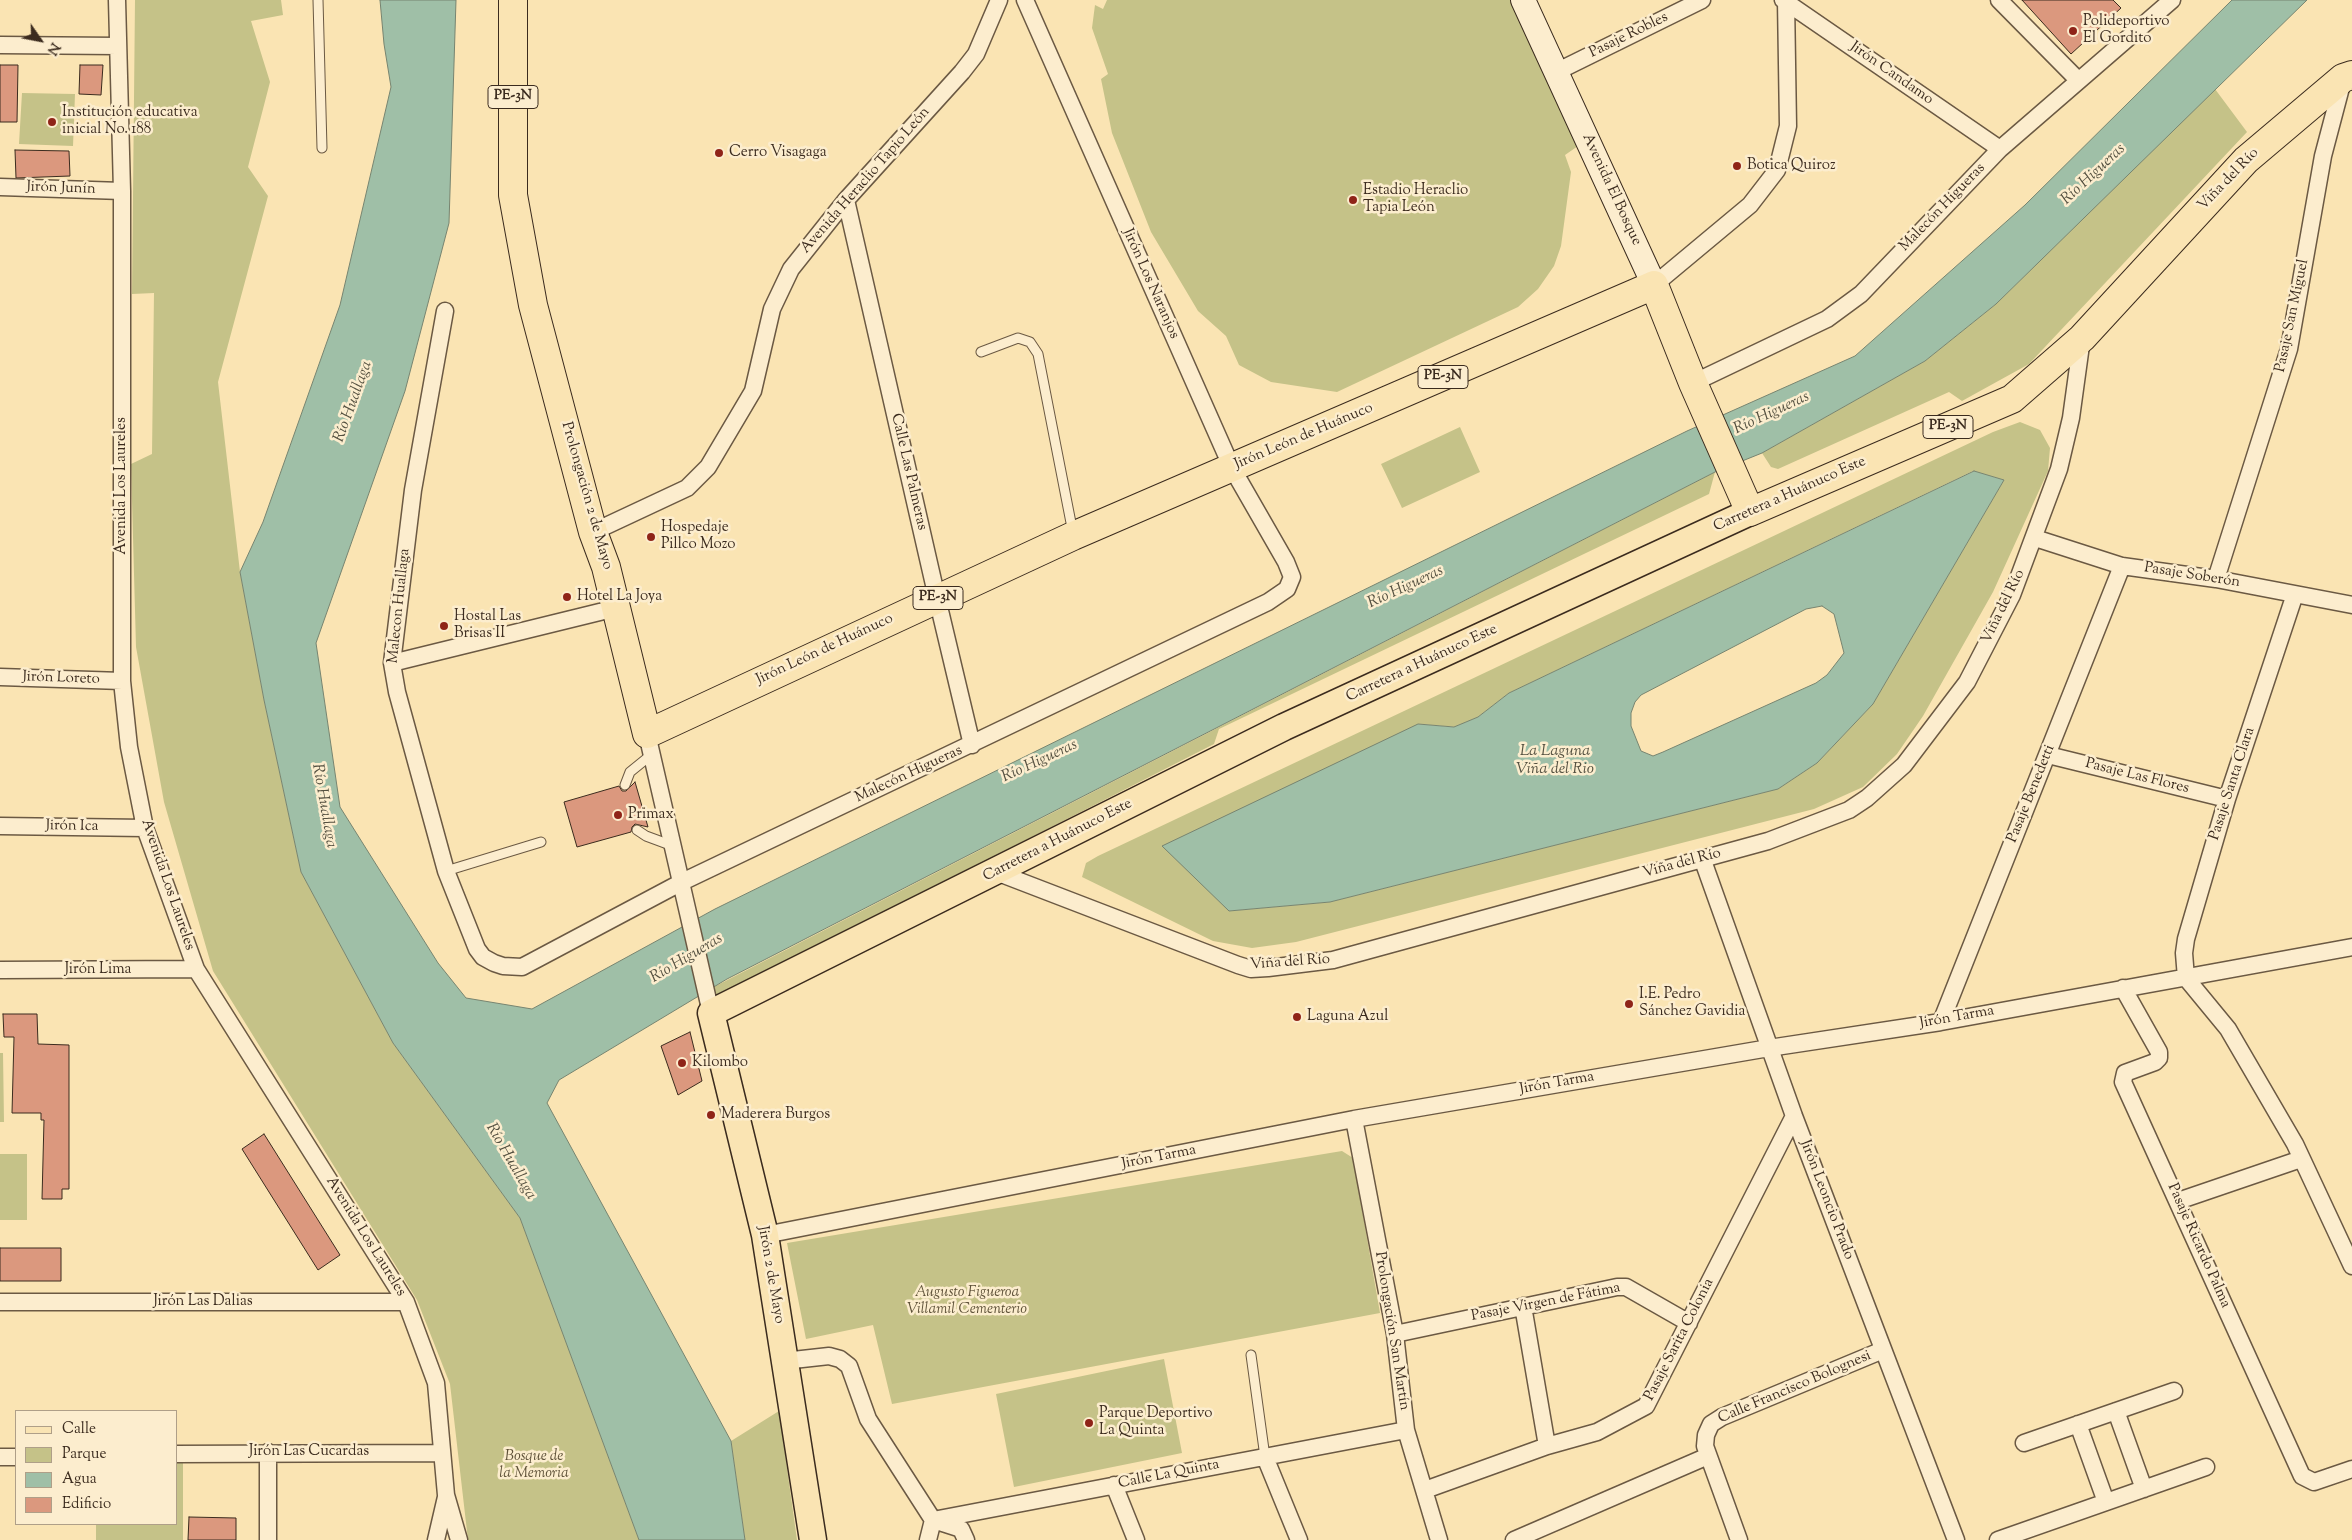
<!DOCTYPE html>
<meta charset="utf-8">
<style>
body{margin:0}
#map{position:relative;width:2352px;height:1540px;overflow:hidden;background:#fae4b3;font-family:"Sorts Mill Goudy",serif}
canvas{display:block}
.legend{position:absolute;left:15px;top:1410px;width:162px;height:115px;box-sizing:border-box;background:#fcedce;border:1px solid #af9f88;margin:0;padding:6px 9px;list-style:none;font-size:15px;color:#3b2b1e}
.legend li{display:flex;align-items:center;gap:10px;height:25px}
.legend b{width:25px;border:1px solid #af9f88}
.north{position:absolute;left:15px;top:15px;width:50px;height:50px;-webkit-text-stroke:4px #fcedce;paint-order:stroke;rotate:123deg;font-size:14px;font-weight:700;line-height:20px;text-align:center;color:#3b2b1e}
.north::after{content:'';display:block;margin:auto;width:18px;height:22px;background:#3b2b1e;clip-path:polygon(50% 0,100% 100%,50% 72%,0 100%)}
</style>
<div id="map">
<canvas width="2352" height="1540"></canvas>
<ul class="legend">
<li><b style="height:6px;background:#fae4b3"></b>Calle</li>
<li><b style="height:14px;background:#c5c288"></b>Parque</li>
<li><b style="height:14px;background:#9fbfa7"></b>Agua</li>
<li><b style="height:14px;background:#db987e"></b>Edificio</li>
</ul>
<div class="north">N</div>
</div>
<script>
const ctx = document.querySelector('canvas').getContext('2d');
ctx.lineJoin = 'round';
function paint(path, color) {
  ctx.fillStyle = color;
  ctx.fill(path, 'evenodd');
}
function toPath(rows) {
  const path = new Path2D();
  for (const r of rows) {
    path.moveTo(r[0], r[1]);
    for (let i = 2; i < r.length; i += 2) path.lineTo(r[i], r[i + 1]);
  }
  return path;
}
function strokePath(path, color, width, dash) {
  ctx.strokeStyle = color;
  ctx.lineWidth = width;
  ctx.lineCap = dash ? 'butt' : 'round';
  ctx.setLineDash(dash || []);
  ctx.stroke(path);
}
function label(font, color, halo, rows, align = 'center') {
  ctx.font = font + ' "Sorts Mill Goudy",serif';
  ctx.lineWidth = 5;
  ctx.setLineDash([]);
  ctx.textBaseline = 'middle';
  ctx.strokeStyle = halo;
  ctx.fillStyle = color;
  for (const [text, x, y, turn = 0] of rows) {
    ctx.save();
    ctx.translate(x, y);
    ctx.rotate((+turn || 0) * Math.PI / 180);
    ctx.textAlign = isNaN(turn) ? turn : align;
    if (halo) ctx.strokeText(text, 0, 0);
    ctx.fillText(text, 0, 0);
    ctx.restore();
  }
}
const green = toPath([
 [135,0,281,0,283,15,251,21,270,82,248,167,268,196,218,382,240,572,264,700,301,872,393,1043,520,1218,639,1540,468,1540,450,1384,417,1300,213,971,164,802,136,647,131,464,152,454,154,293,132,294],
 [1107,0,1514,0,1578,146,1565,155,1571,172,1561,246,1554,266,1538,289,1518,307,1337,392,1271,382,1239,365,1226,336,1198,311,1151,232,1112,133,1101,79,1108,74,1092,28,1095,5,1103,9],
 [2215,89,2247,132,2029,364,1962,401,1949,392,1778,469,1771,467,1762,453,1925,361,1996,304],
 [22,93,75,94,73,146,19,144],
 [2020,422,2040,430,2050,448,2048,471,1993,592,1923,716,1897,754,1863,787,1814,809,1296,942,1252,948,1213,941,1082,877,1086,863,1098,856,1993,432],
 [1973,471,2004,480,1873,704,1817,763,1778,789,1330,902,1229,911,1418,724,1455,727,1478,717,1509,693],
 [1460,427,1480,472,1402,508,1381,464],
 [1715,472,1709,494,1219,729,1214,744,716,998,706,991],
 [0,1053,3,1053,4,1122,0,1122],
 [1342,1151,1353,1158,1380,1313,892,1404,873,1325,806,1339,787,1243],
 [0,1154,27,1154,27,1220,0,1220],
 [1164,1359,1182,1453,1014,1487,996,1394],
 [779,1411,797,1540,745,1540,731,1441],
 [176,1462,183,1462,183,1540,96,1540,96,1524,176,1524]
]);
const water = toPath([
 [380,0,456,0,449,223,405,391,316,643,340,807,438,963,466,998,532,1009,715,909,1687,431,1855,356,2025,205,2232,0,2307,0,1996,304,1925,361,1762,453,1715,472,727,979,559,1080,547,1103,731,1441,745,1540,639,1540,520,1218,393,1043,301,872,264,700,240,572,263,522,340,305,391,87,384,44,380,0],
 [1974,471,2004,480,1873,704,1817,763,1778,789,1330,902,1229,911,1162,846,1418,724,1454,727,1478,717,1509,693,1974,471],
 [1822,606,1834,614,1844,653,1827,675,1816,683,1663,752,1653,756,1641,751,1631,726,1631,713,1635,702,1641,695,1806,609,1822,606]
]);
const building = toPath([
 [2022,0,2113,0,2121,8,2071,54,2022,0],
 [0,65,18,65,17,122,0,122,0,65],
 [80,65,103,65,101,95,79,94,80,65],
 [15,150,69,151,70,176,16,178,15,150],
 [635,782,648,827,635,824,632,827,631,832,577,847,564,802,619,786,622,791,626,791,635,782],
 [3,1014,37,1014,38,1044,69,1045,69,1189,62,1189,62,1199,42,1199,44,1120,41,1120,41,1113,12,1113,14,1037,4,1037,3,1014],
 [690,1032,702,1081,678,1095,661,1046,690,1032],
 [264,1134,340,1255,318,1270,242,1149,264,1134],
 [0,1248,61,1248,61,1281,0,1281,0,1248],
 [189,1517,236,1518,236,1540,188,1540,189,1517]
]);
const lane = toPath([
 [318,0,322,148],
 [981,352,1018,338,1030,342,1038,354,1073,533],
 [625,785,630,772,651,755],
 [637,830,646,836,673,846],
 [446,871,541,842],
 [1251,1355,1265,1457]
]);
const street = toPath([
 [117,0,122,191,122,681,129,747,145,828,196,969,406,1302,436,1383,446,1495,459,1540],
 [1783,0,2000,149],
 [1999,0,2078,80],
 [0,45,118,46],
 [1556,72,1702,0],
 [0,187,122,191],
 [846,200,937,598,972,745],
 [1654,285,1750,205,1777,170,1788,126,1786,0],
 [445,311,413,490,392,663,397,692,446,871,477,949,483,957,494,963,503,966,522,967,682,882,1268,602,1287,589,1292,577,1286,562,1232,468,1025,0],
 [1693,383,1827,319,1861,294,2000,149,2172,0],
 [593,532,687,488,708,467,753,391,772,309,791,269,846,200,962,72,976,54,999,0],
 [2035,538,2122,566,2216,579,2352,605],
 [2216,579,2289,349,2323,156,2343,80],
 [2295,594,2227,799,2186,939,2184,953,2186,978,2228,1029,2295,1144,2352,1266],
 [392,663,616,608],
 [0,677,122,681],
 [647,734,711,1013],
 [2048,755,2227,799],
 [0,826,145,828],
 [1702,858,1794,1116,1956,1540],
 [996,872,1238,965,1251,969,1268,968,1333,960,1768,841,1849,810,1867,798,1904,765,1967,682,2012,595,2059,469,2071,418,2082,338],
 [0,970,196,969],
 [2123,988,2159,1052,2159,1058,2155,1062,2125,1073,2123,1082,2302,1476,2314,1482,2352,1469],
 [1941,1022,2122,566],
 [1354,1119,1395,1334,1406,1430,1439,1540],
 [2178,1201,2301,1159],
 [765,1235,1354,1119,1769,1048,1941,1022,2352,947],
 [0,1302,406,1302],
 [1523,1306,1547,1446],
 [1395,1334,1617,1287,1626,1287,1689,1323],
 [784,1361,829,1356,840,1359,849,1366,868,1419,933,1520,961,1529,966,1540],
 [2116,1411,2144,1489],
 [2078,1424,2106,1502],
 [2024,1443,2174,1391],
 [176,1454,442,1453],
 [0,1457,16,1457],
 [1265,1457,1299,1540],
 [1114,1485,1136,1540],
 [1425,1490,1547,1446,1597,1432,1646,1406,1794,1116],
 [933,1520,1406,1430],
 [268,1540,268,1452],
 [436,1540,446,1497],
 [928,1540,933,1520],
 [1514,1540,1708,1456],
 [1739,1540,1705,1446,1706,1435,1711,1424,1722,1417,1883,1350],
 [1998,1540,2206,1467]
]);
const secondary = toPath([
 [1523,0,1654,285]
]);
const primary = toPath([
 [813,1540,765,1235,711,1013,1284,727,1750,512]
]);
const highway = toPath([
 [513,0,513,195,533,305,593,532,606,567,647,734,1073,536,1654,285,1693,383,1750,512,2012,399,2082,338,2246,160,2343,78,2352,75]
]);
const markers = [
 [2073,31,5,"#8f2418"],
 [52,122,5,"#8f2418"],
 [719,153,5,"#8f2418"],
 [1737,166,5,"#8f2418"],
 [1353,200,5,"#8f2418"],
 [651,537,5,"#8f2418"],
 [567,597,5,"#8f2418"],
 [444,626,5,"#8f2418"],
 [618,815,5,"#8f2418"],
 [1629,1004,5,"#8f2418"],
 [1297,1017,5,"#8f2418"],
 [682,1063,5,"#8f2418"],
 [711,1115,5,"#8f2418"],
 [1089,1423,5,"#8f2418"]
];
const shields = [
 [513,97,50],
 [1443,377,50],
 [1948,427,50],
 [938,598,50]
];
const shieldNames = [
 ["PE-3N",513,97],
 ["PE-3N",1443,377],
 ["PE-3N",1948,427],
 ["PE-3N",938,598]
];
const poiNames = [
 ["Polideportivo",2083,22],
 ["El Gordito",2083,39],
 ["Institución educativa",62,113],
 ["inicial No. 188",62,130],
 ["Cerro Visagaga",729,153],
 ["Botica Quiroz",1747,166],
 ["Estadio Heraclio",1363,191],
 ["Tapia León",1363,208],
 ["Hospedaje",661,528],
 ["Pillco Mozo",661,545],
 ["Hotel La Joya",577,597],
 ["Hostal Las",454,617],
 ["Brisas II",454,634],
 ["Primax",628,815],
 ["I.E. Pedro",1639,995],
 ["Sánchez Gavidia",1639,1012],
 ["Laguna Azul",1307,1017],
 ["Kilombo",692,1063],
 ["Maderera Burgos",721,1115],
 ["Parque Deportivo",1099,1414],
 ["La Quinta",1099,1431]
];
const streetNames = [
 ["Pasaje Robles",1629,36,-26],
 ["Jirón Candamo",1891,74,35],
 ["Viña del Río",2229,180,-46],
 ["Avenida Heraclio Tapio León",866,181,-49],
 ["Jirón Junín",61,189,2],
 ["Avenida El Bosque",1611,190,65],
 ["Malecón Higueras",1943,208,-46],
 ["Jirón Los Naranjos",1150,284,66],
 ["Pasaje San Miguel",2293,316,-78],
 ["Jirón León de Huánuco",1304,437,-23],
 ["Calle Las Palmeras",908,472,77],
 ["Avenida Los Laureles",122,486,-90],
 ["Carretera a Huánuco Este",1790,495,-24],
 ["Prolongación 2 de Mayo",586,496,74],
 ["Pasaje Soberón",2192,576,9],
 ["Malecon Huallaga",400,606,-84],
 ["Viña del Río",2004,607,-64],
 ["Jirón León de Huánuco",825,650,-25],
 ["Carretera a Huánuco Este",1422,664,-25],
 ["Jirón Loreto",61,679,2],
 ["Malecón Higueras",909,775,-25],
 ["Pasaje Las Flores",2137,777,14],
 ["Pasaje Santa Clara",2233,784,-72],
 ["Pasaje Benedetti",2032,794,-68],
 ["Jirón Ica",72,827,1],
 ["Carretera a Huánuco Este",1058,841,-27],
 ["Viña del Río",1682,864,-15],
 ["Avenida Los Laureles",167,885,71],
 ["Viña del Río",1290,963,-4],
 ["Jirón Lima",98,970],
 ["Jirón Tarma",1957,1018,-10],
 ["Jirón Tarma",1557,1084,-10],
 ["Jirón Tarma",1159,1158,-11],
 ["Jirón Leoncio Prado",1826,1200,69],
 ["Avenida Los Laureles",365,1237,58],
 ["Pasaje Ricardo Palma",2198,1246,66],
 ["Jirón 2 de Mayo",770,1275,80],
 ["Jirón Las Dalias",203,1302],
 ["Pasaje Virgen de Fátima",1546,1303,-11],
 ["Prolongación San Martín",1391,1331,81],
 ["Pasaje Sarita Colonia",1680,1340,-63],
 ["Calle Francisco Bolognesi",1795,1388,-23],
 ["Jirón Las Cucardas",309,1452],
 ["Calle La Quinta",1169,1475,-11]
];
const parkNames = [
 ["Augusto Figueroa",967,1293],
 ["Villamil Cementerio",967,1310],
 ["Bosque de",534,1457],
 ["la Memoria",534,1474]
];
const waterNames = [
 ["Río Higueras",2094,175,-43],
 ["Río Huallaga",354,402,-70],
 ["Río Higueras",1772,414,-25],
 ["Río Higueras",1406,588,-25],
 ["La Laguna",1555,752],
 ["Viña del Rio",1555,770],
 ["Río Higueras",1040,762,-25],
 ["Río Huallaga",323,806,80],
 ["Río Higueras",687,959,-31],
 ["Río Huallaga",510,1162,60]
];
paint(green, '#c5c288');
paint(water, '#9fbfa7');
strokePath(water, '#778470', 1);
paint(building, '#db987e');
strokePath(building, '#3b2b1e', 1);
strokePath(lane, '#6b5943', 11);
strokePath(street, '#6b5943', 19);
strokePath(secondary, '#3b2b1e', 26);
strokePath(primary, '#3b2b1e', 29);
strokePath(highway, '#3b2b1e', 30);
strokePath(lane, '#fcedce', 9);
strokePath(street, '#fcedce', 16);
strokePath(secondary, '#fcedce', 24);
strokePath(primary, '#fae4b3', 26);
strokePath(highway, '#fae4b3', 28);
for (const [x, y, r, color] of markers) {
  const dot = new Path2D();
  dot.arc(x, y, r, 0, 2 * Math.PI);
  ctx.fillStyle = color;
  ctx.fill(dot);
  strokePath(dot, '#fcedce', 2);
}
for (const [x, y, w] of shields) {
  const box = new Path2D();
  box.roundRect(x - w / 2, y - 11.5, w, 23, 4);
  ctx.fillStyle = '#fcedce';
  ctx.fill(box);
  strokePath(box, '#3b2b1e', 1);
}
label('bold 14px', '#3b2b1e', null, shieldNames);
label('15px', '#3b2b1e', '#fcedce', poiNames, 'left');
label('15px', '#3b2b1e', '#fcedce', streetNames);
label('italic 15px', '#5e5138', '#fcedce', parkNames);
label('italic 16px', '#545040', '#fcedce', waterNames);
</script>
